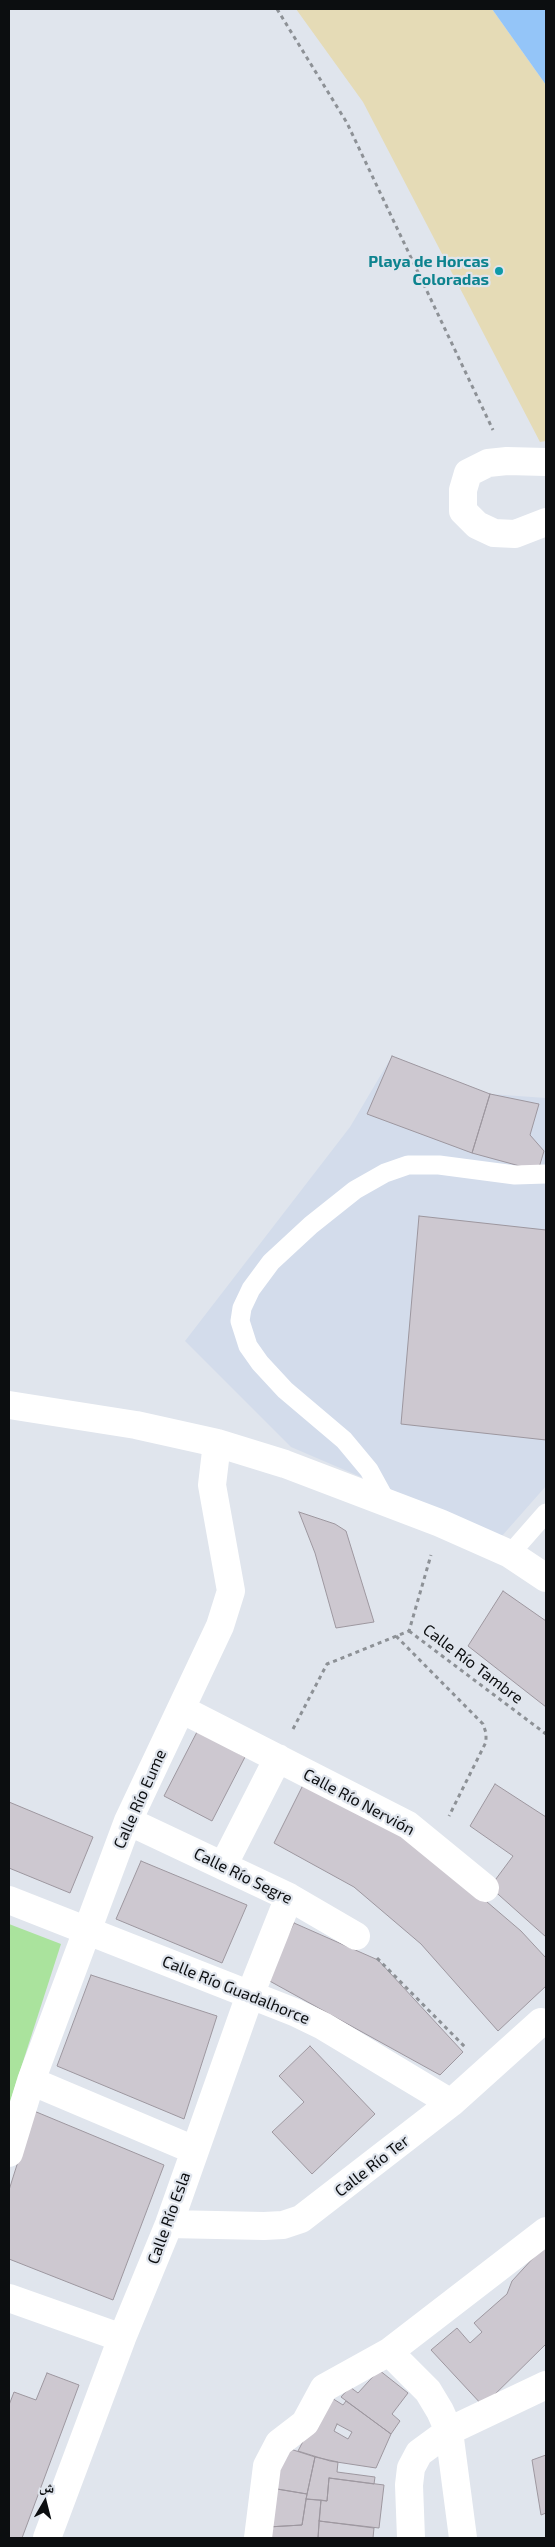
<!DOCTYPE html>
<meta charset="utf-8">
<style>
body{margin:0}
#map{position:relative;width:555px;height:2547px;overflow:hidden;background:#e0e5ed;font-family:"Exo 2","Noto Naskh Arabic",sans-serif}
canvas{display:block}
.frame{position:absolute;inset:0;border:10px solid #0c0e10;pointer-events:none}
.north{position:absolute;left:20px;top:2477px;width:50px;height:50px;-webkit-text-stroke:4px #e0e5ed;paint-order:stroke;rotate:8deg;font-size:14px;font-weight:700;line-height:20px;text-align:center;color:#0c0e10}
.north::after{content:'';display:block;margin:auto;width:18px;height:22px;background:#0c0e10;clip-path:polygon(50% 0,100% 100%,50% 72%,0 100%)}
</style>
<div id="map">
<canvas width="555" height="2547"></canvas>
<div class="frame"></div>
<div class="north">ش</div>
</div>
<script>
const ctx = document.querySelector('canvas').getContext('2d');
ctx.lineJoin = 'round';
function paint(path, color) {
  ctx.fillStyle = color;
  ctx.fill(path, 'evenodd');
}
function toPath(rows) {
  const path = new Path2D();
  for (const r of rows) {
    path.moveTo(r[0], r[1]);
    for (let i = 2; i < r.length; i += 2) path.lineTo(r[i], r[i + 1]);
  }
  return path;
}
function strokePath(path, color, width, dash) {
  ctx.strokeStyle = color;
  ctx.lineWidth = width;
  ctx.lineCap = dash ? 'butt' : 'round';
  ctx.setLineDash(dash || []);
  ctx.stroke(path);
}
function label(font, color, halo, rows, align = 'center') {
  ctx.font = font + ' "Exo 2",sans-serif';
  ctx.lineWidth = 4.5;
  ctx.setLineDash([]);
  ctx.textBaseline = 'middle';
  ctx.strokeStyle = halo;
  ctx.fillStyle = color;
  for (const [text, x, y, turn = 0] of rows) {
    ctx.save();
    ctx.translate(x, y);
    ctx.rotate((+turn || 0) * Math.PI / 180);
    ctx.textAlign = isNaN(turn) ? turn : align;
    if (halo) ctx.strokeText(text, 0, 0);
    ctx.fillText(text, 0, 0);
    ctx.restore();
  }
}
const built = toPath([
 [392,1056,490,1094,546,1098,546,1486,501,1537,291,1447,185,1341,350,1127]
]);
const green = toPath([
 [9,1924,61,1944,9,2105]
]);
const sand = toPath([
 [296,9,492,9,546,85,546,441,540,442,363,102]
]);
const water = toPath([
 [492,9,546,9,546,85]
]);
const building = toPath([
 [392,1056,490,1094,472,1153,367,1114,392,1056],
 [490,1094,539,1104,530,1135,544,1151,538,1171,472,1153,490,1094],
 [419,1216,546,1230,546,1440,401,1424,419,1216],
 [299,1512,335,1524,346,1531,374,1622,336,1628,315,1553,299,1512],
 [503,1591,546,1621,546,1707,468,1646,503,1591],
 [198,1730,245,1757,212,1821,164,1796,198,1730],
 [305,1781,397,1825,521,1931,546,1958,546,1986,498,2031,421,1944,354,1887,274,1843,305,1781],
 [495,1784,546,1817,546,1937,490,1887,513,1856,470,1826,495,1784],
 [9,1802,93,1837,70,1893,9,1868,9,1802],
 [141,1861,247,1905,222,1963,116,1919,141,1861],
 [294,1923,378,1960,463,2052,440,2075,266,1979,294,1923],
 [91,1975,217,2016,184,2119,57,2066,91,1975],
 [310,2046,375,2114,312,2174,272,2132,304,2102,279,2076,310,2046],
 [34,2111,164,2165,113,2300,9,2259,9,2190,34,2111],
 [546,2244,546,2344,483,2406,431,2350,457,2328,470,2343,482,2332,474,2323,507,2294,512,2281,546,2244],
 [379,2370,408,2393,392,2414,400,2421,391,2434,341,2397,350,2387,358,2393,379,2370],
 [47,2373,79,2385,22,2538,9,2538,9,2405,14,2392,36,2400,47,2373],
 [327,2395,343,2405,346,2401,391,2434,376,2468,330,2461,298,2451,327,2395],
 [337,2424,352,2432,348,2439,334,2431,337,2424],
 [284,2447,315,2457,307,2494,271,2488,284,2447],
 [546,2455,546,2513,541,2515,532,2460,546,2455],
 [315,2457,338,2462,337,2472,375,2477,374,2484,329,2478,327,2501,306,2499,315,2457],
 [329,2478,384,2485,379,2528,319,2521,321,2500,327,2501,329,2478],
 [271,2488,307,2494,302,2525,268,2527,271,2488],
 [306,2499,321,2500,318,2538,268,2538,268,2527,302,2525,306,2499],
 [319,2521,374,2528,373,2538,318,2538,319,2521]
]);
const path = toPath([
 [277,9,347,123,493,430],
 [409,1631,546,1734],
 [396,1636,483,1724,486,1733,486,1742,449,1816],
 [293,1729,327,1664,409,1631,431,1555],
 [377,1958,466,2048]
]);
const lane = toPath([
 [386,1501,369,1470,344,1440,285,1390,260,1363,248,1346,240,1321,242,1308,251,1289,271,1262,311,1225,355,1190,385,1173,408,1165,439,1165,515,1175,546,1174],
 [510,1554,546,1513]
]);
const street = toPath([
 [546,462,507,461,488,463,468,473,463,490,463,511,477,525,494,533,515,534,546,522],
 [9,1405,136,1425,217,1443,285,1464,440,1523,510,1554,546,1578],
 [181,1709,408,1825,485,1888],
 [128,1821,289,1897,356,1936],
 [223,1866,278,1758],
 [9,1900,294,2012,323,2026,451,2103],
 [31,2081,194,2150],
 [9,2153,31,2081,128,1821,220,1626,231,1591,212,1485,217,1443],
 [169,2224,264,2226,283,2225,301,2219,451,2103,541,2022],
 [9,2298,122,2338],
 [389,2352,428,2391,440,2411,449,2431,463,2538],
 [47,2538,122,2338,169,2224,250,1995,289,1897],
 [258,2538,267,2466,279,2443,305,2423,324,2388,389,2352,546,2231],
 [411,2538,409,2485,411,2468,419,2453,449,2431,546,2385]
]);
const markers = [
 [499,271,5,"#0f9aa8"]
];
const cultureNames = [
 ["Playa de Horcas",489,262],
 ["Coloradas",489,280]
];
const streetNames = [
 ["Calle Río Tambre",473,1664,37],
 ["Calle Río Eume",140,1799,-66],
 ["Calle Río Nervión",359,1802,28],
 ["Calle Río Segre",243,1876,26],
 ["Calle Río Guadalhorce",236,1990,22],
 ["Calle Río Ter",372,2166,-38],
 ["Calle Río Esla",169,2218,-70]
];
paint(built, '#d3dceb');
paint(green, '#aae39d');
paint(sand, '#e5dbb6');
paint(water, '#94c5f8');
paint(building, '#cdc8d0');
strokePath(building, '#9d979f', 1);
strokePath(path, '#8d9196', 3, [4, 4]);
strokePath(lane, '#fff', 19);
strokePath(street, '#fff', 28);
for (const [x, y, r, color] of markers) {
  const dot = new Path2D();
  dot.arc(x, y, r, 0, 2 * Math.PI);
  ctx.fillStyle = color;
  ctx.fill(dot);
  strokePath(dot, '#e0e5ed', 2);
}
label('bold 16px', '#0d838f', '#e0e5ed', cultureNames, 'right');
label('16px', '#0c0e10', '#e0e5ed', streetNames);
</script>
